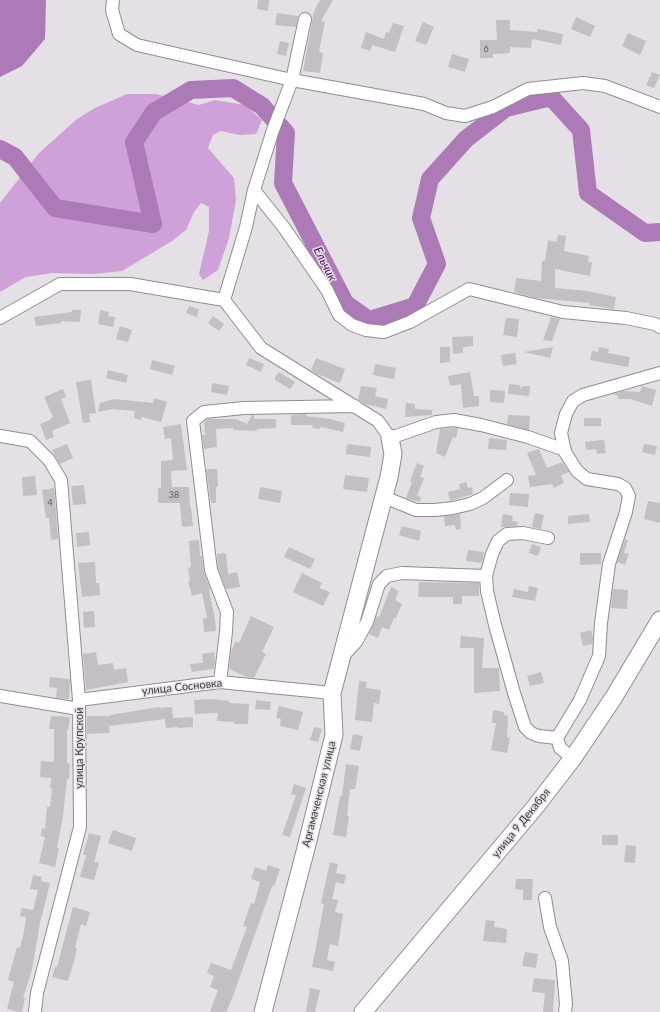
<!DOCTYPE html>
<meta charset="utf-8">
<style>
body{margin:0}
canvas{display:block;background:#e5dfe6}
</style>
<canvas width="660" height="1012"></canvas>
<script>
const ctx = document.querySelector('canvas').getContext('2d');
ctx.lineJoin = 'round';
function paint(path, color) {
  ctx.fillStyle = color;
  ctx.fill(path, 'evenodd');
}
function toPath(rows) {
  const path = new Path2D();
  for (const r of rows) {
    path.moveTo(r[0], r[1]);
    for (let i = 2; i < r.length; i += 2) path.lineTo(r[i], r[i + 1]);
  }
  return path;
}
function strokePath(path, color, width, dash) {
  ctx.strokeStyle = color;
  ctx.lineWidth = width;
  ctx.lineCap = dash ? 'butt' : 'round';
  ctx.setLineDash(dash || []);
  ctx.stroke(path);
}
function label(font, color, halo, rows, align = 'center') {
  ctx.font = font + ' Lato,sans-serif';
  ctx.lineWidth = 3;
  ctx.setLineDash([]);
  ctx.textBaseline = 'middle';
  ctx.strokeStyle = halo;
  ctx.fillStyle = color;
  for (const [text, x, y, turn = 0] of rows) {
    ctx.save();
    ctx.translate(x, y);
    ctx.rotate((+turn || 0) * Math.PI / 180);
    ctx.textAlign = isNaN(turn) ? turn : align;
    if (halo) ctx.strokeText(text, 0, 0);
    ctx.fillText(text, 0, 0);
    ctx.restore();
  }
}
const green = toPath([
 [127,94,156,94,199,105,215,100,245,105,262,120,256,134,240,135,220,131,213,135,208,148,234,178,236,200,229,238,218,270,203,280,199,274,209,231,209,207,201,203,194,212,186,230,172,241,122,271,94,274,52,273,26,277,0,292,0,203,39,153,77,119,95,108]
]);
const water = toPath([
 [0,0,46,0,45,39,22,66,0,77]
]);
const river = toPath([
 [0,149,15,157,55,208,153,224,134,142,154,112,191,90,233,88,262,106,286,133,283,183,345,303,369,320,415,306,437,264,421,218,430,179,466,139,506,108,551,97,581,130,588,193,645,233,660,232]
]);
const building = toPath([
 [258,0,269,0,268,11,257,9],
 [320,0,333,0,321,21,325,22,319,52,323,53,320,73,303,71,314,11],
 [277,13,298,16,296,27,275,25],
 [576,17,595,26,590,37,571,29],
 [496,20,510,20,510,30,537,32,538,29,563,34,561,45,532,39,531,48,510,47,510,53,493,54,493,58,480,58,480,40,497,40],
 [423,22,434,27,426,45,415,41],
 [393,23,404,26,395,52,372,45,370,51,361,48,366,32,384,39,386,32,389,33],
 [628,33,646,41,640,55,622,46],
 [280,41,289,43,286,56,277,54],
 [452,54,469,59,465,72,448,67],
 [652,72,660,75,654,88,646,85],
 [558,235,566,236,564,251,589,256,588,262,592,262,590,276,555,269,555,288,588,291,616,297,614,309,589,305,590,303,536,298,514,292,516,278,541,281,542,261,545,261,548,240,557,242],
 [189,306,199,309,197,317,186,313],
 [72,310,81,310,80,322,61,321,61,323,36,326,34,317,72,312],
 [100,310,109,312,108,316,115,317,113,327,98,324],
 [213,316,224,324,219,331,208,323],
 [551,317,560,319,552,341,543,340],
 [506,318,519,319,517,337,503,335],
 [120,326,132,330,128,342,116,339],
 [473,336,473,346,463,347,463,353,453,354,452,337],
 [440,347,450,347,450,362,440,363],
 [553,347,550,358,524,352],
 [599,347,609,349,608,353,630,357,628,367,590,360,592,351,598,352],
 [515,353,517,364,503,366,501,355],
 [249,358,264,364,261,372,246,365],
 [316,358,345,369,340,383,317,374,311,370],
 [152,360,175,366,172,375,150,369],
 [375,364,396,368,394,379,373,375],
 [108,370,128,375,126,383,106,378],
 [279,372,295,382,290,389,275,380,275,377],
 [470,372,474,396,479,396,479,406,463,408,461,384,450,386,448,376],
 [91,380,96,413,89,414,90,422,83,423,76,382],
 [212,383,229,386,227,395,211,392],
 [509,384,520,385,521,391,522,386,530,386,529,396,508,394],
 [361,386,377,388,375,396,388,399,386,409,365,404,358,399],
 [642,386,656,390,652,406,630,399,618,399,618,396,613,394,624,391,640,392],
 [63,389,66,397,61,399,70,423,52,431,54,437,46,440,40,424,50,420,50,419,53,417,44,397],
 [490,390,505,391,504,403,490,402],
 [154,398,167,402,161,422,142,417,141,420,134,418,135,411,112,409,98,412,100,403,114,399,153,403],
 [406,403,415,404,415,409,432,410,432,415,405,417],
 [306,414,306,416,330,419,345,423,343,432,321,427,320,429,312,428,313,425,291,425,291,415],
 [252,415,254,415,254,419,276,419,276,428,255,429,260,431,233,430,233,428,216,429,217,447,204,449,202,435,205,435,204,422,207,419,236,419,247,424],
 [508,415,530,416,529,430,507,424],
 [584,418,601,418,601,426,584,426],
 [181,424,187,470,171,471,172,487,189,487,190,507,191,507,193,526,182,527,180,503,158,503,158,488,161,488,161,461,173,460,171,438,165,439,163,427],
 [454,428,458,428,456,438,453,437,445,457,436,453,440,429],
 [489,438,507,440,506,450,488,449],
 [601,440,604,440,606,453,597,454,596,449,586,450,585,442],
 [67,444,73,458,60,464,52,450],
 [347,444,371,447,370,457,346,454],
 [644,444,657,446,655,455,642,452],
 [539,449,547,468,562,462,569,472,561,475,564,483,554,488,552,484,530,487,528,476,536,475,527,453],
 [417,463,424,466,420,477,424,478,417,496,421,497,420,502,406,498,412,482,410,481],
 [206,469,217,469,218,487,216,487,216,503,211,503],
 [345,475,369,478,367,492,343,489],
 [35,476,37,495,23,496,22,477],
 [466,482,468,488,472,487,473,494,450,501,448,492,460,489,459,484],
 [84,485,86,504,73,505,71,486],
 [260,487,282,491,280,503,258,499],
 [54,488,58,539,51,540,49,518,46,518,42,490],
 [510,493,529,494,528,507,509,505],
 [648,501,660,503,660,523,644,519],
 [535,513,544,515,541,529,532,527],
 [460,514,461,529,456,530,455,525,445,526,444,516],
 [503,514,513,516,512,521,518,522,517,526,501,527],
 [589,514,590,522,568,524,568,516],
 [402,526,421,531,419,541,399,535],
 [89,532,90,545,77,547,76,533],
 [625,539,628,540,624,553,629,554,625,565,617,562],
 [199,540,200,556,202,556,204,572,210,589,209,590,215,619,216,631,204,632,203,618,207,618,202,593,192,596,188,581,190,581,188,568,191,567,189,541],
 [532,544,541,547,538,556,529,553],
 [289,547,315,559,310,569,284,557],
 [468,550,484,552,482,563,466,561],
 [226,553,228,574,237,572,240,587,227,589,225,587,218,568,217,554],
 [580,553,601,553,601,564,580,565],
 [95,562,96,583,99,583,100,595,82,597,78,563],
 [302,573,322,583,319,588,330,592,323,606,293,592],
 [419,582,479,583,479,596,462,596,462,604,453,604,453,597,418,597],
 [529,586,538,588,535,601,512,597,514,589,528,592],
 [391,587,399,591,395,600,402,604,396,618,394,618,389,630,382,627,378,638,369,634,377,616,379,617],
 [613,589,628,590,627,609,611,608],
 [94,611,95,627,84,628,83,612],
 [251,616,274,627,262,652,266,654,254,678,247,677,229,669,231,651,236,641,239,643],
 [591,630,593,638,592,644,583,646,580,633],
 [461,636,484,638,482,668,499,668,500,691,474,693,474,648,460,648],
 [96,652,98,665,113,663,114,670,126,668,128,682,86,690,83,654],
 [214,652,215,660,214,669,192,672,190,664,203,663,202,654],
 [541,672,544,683,530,686,527,676],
 [50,677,70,679,69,699,56,698,57,688,49,687],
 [359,681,367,682,366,688,381,690,379,704,374,703,372,722,355,720],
 [213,699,229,701,229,703,249,704,248,724,234,724,234,722,217,721,218,713,195,714,194,700],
 [256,700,271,702,270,710,255,709],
 [279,706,303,712,298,730,280,726,281,719,276,718],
 [159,707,159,708,172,707,173,718,193,717,193,727,178,728,178,727,166,728,165,719,109,726,110,733,87,734,87,716,111,716,110,715],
 [493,710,504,712,504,715,508,716,507,737,510,738,507,753,491,750,496,723,492,723],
 [51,716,70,717,68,731,67,730,67,763,70,764,69,779,67,779,63,816,57,848,59,848,55,867,39,863,45,837,41,836,42,828,45,829,47,807,50,807,52,788,50,788,51,778,40,777,41,761,54,762,54,729,49,729],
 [314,727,322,729,318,742,310,740],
 [353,734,363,736,360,751,350,749],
 [346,764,359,766,355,789,350,789,347,816,349,816,346,837,333,835,340,796,342,796],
 [294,784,306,788,290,837,282,835,296,795,291,794],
 [113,830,136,838,132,851,108,843],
 [89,833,101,836,94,862,99,863,94,880,80,877,86,855,83,855],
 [602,835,618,835,618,845,602,845],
 [626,845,636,846,635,863,624,862],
 [330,862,338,864,336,873,346,875,344,884,336,882,332,899,338,900,335,912,343,914,338,946,330,944,327,960,335,962,333,971,312,967,324,904,321,903],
 [268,865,280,869,274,886,272,886,233,996,226,1012,210,1012,218,990,210,987,214,976,207,973,211,963,231,970,247,927,243,926,251,903,254,904,260,882,251,879,255,867,266,871],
 [33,875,42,877,41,881,50,883,40,923,32,970,23,998,25,998,22,1012,19,1012,7,1009,14,982,8,980,17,947,20,948,24,932,26,917,20,916,22,908,33,910,38,890,30,889],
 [516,879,533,879,532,900,523,900,523,890,515,889],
 [73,907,90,912,86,926,81,924,75,948,77,948,75,958,68,981,52,977,55,967,57,967],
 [486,920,495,921,494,927,507,929,506,943,483,941],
 [525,952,538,954,536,968,522,966],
 [534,978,555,980,553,1012,543,1012,545,993,532,992],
 [310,988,320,990,315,1012,306,1012]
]);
const street = toPath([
 [113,0,112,10,119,34,137,45,292,80,424,104,446,113,465,116,493,107,528,89,583,83,605,86,660,107],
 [305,19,292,80,273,130,254,190,246,227,224,300,261,348,378,421,390,438,436,422,454,420,481,425,528,437,565,450],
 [254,190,285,229,327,290,339,315,352,325,366,330,384,332,410,322,469,289,563,312,626,318,655,324,660,327],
 [0,318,60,284,130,284,224,300],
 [0,436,30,441,49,460,61,480,79,700,80,827,37,993,35,1012],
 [384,497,416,510,435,510,453,508,470,504,483,498,507,480],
 [548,538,523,533,507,534,498,541,492,554,486,576,487,591,495,625,514,693,525,727,531,733,539,736,557,738],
 [343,656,356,642,367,622,379,584,387,576,402,573,486,576],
 [220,682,226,632,227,612,211,570,193,421,204,412,244,408,355,406],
 [0,696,79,709],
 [79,700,220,682,332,693],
 [573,758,560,748,557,738,580,700,599,656,601,623,609,564,626,512,629,496,625,488,618,484,587,479,577,471,565,452,561,433,566,414,573,401,583,395,660,373],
 [545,898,550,927,562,961,566,1004,565,1012]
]);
const secondary = toPath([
 [263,1012,305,852,334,735,332,693,389,477,393,454,390,438],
 [363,1012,536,806,573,758,614,697,660,620]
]);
const numberNames = [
 ["6",486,49],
 ["38",174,495],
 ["4",50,503]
];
const streetNames = [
 ["улица Сосновка",182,687,-6],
 ["улица Крупской",79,748,-90],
 ["Аргамаченская улица",319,794,-76],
 ["улица 9 Декабря",521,823,-51]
];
const waterNames = [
 ["Ельчик",325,264,63]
];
paint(green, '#cea1d8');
paint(water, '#ad7ab8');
strokePath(river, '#ad7ab8', 18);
paint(building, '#c4bec5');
strokePath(street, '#918c92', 14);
strokePath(secondary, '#918c92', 19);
strokePath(street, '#fff', 12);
strokePath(secondary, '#fff', 17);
label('9px', '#605c60', null, numberNames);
label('11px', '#3e3c3f', '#e5dfe6', streetNames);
label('italic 12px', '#4e0b5a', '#e5dfe6', waterNames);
</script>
